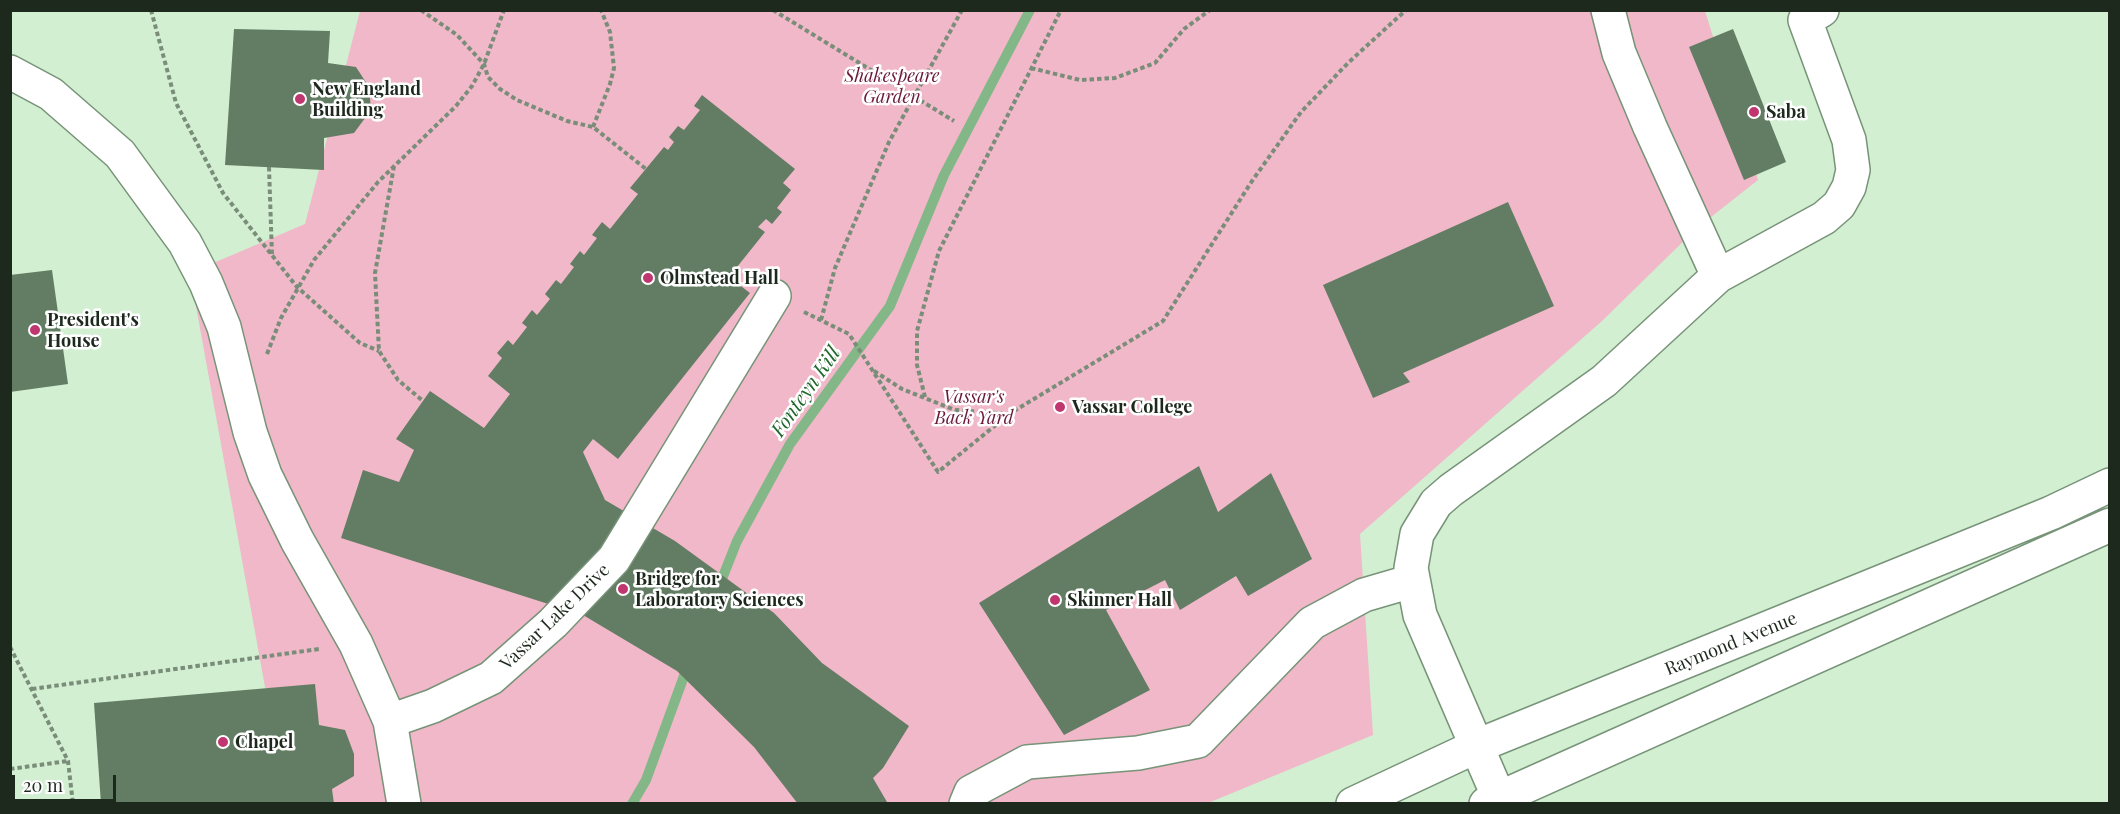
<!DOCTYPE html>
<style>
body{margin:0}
#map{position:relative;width:2120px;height:814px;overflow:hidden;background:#d2efd2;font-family:"Playfair Display",serif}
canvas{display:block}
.frame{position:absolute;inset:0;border:12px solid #1e291e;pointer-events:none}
.scale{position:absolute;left:12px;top:775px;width:104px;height:27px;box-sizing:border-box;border:3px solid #1e291e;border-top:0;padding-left:8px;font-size:18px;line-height:21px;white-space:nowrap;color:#1e291e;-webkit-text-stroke:4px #fff;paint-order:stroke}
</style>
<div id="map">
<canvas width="2120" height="814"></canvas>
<div class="frame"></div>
<div class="scale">20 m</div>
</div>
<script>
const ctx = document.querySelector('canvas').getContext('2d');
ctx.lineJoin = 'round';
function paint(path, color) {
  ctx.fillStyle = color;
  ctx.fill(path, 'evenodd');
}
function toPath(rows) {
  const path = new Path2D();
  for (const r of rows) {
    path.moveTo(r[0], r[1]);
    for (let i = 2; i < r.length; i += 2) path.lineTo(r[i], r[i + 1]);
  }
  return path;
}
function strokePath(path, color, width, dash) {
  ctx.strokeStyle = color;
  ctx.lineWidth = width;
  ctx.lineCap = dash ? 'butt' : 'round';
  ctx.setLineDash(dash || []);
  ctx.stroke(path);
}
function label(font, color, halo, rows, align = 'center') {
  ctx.font = font + ' "Playfair Display",serif';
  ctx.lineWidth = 5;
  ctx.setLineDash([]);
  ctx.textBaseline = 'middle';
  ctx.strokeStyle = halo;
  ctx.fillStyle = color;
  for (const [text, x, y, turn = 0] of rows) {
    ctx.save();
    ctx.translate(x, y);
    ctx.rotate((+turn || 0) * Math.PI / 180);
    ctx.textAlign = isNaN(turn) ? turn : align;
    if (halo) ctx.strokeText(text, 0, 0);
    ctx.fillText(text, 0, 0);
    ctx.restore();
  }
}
const green = toPath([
 [360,11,1705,11,1758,180,1697,228,1602,321,1360,534,1373,735,1208,803,286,803,190,273,305,224]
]);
const stream = toPath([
 [718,589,737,541,790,444,890,306,944,175,1030,10],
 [632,804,646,780,688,665]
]);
const building = toPath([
 [234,29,330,31,328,63,356,67,369,87,371,110,354,133,324,138,324,170,225,165],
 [1733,29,1786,162,1744,180,1689,47],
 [702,95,795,169,783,183,791,190,777,208,782,212,772,224,766,219,758,227,765,232,729,277,750,293,618,459,593,439,583,452,605,500,675,541,774,613,822,663,909,726,883,768,873,778,887,802,885,804,798,804,754,747,677,671,583,615,341,538,363,470,399,482,414,450,396,439,430,391,484,428,510,394,488,376,502,358,497,353,508,340,513,345,527,327,522,323,532,310,537,315,550,299,545,294,556,280,561,284,574,267,570,264,580,251,584,255,597,238,592,235,602,222,610,229,638,194,630,188,664,147,668,150,674,142,669,137,678,126,684,130,700,110,694,106],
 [1508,202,1554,306,1403,373,1410,382,1373,398,1323,285],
 [52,270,68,384,10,392,10,275],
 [1199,466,1218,512,1271,473,1312,559,1248,596,1236,576,1180,610,1165,580,1106,610,1150,690,1064,735,979,603],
 [315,684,319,725,345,730,354,754,354,776,332,789,334,804,101,804,94,703]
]);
const path = toPath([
 [151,10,176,103,223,193,297,287,360,343,379,351],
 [421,10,457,35,484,64,488,77,500,89,517,100,567,121,593,127,646,169],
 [773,10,954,121],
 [1031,68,1080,80,1115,78,1155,63,1184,29,1210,10],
 [593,127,610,84,614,68,610,32,601,10],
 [394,166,375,273,379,351,398,380,423,401],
 [269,167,272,256],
 [804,312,849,334,938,472,1008,415],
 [821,320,835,268,889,142,962,10],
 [267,354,281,318,314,260,378,182,456,106,472,86,484,64,504,10],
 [874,371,902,389,955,410,1009,414,1163,321,1252,181,1301,112,1349,62,1406,10],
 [925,397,917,365,917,331,939,251,1061,10],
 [10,647,68,761,73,804],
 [32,689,319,649],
 [10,769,68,761]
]);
const minor = toPath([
 [10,72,51,94,120,154,185,243,206,283,224,327,250,432,265,475,297,540,356,644,390,721],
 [1718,276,1824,218,1839,205,1849,187,1853,170,1849,140,1805,20,1822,10],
 [1499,798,1420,615,1411,568,1417,534,1436,503,1451,490,1604,381,1718,276,1650,127,1619,53,1608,10],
 [404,804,390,721,433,706,491,678,553,623,614,559,774,296],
 [966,804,971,792,1027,762,1138,753,1198,741,1312,623,1364,595,1412,581]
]);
const major = toPath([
 [1353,804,1477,746,2051,513,2110,485],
 [1486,804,2110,525]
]);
const markers = [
 [300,99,6,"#c0366e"],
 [1754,112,6,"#c0366e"],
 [648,278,6,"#c0366e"],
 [35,330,6,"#c0366e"],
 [1060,407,6,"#c0366e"],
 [623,589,6,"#c0366e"],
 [1055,600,6,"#c0366e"],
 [223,742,6,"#c0366e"]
];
const parkNames = [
 ["Shakespeare",892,76],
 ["Garden",892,97],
 ["Vassar's",974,397],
 ["Back Yard",974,418]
];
const poiNames = [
 ["New England",312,89],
 ["Building",312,110],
 ["Saba",1766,112],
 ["Olmstead Hall",660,278],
 ["President's",47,320],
 ["House",47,341],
 ["Vassar College",1072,407],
 ["Bridge for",635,579],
 ["Laboratory Sciences",635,600],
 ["Skinner Hall",1067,600],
 ["Chapel",235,742]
];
const streetNames = [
 ["Vassar Lake Drive",555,617,-44],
 ["Raymond Avenue",1731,644,-22]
];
const waterNames = [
 ["Fonteyn Kill",806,392,-55]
];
paint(green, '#f0b8c8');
strokePath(stream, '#84b787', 10);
paint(building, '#627d63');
strokePath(minor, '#779378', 36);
strokePath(major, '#779378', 36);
strokePath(path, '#798d79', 4, [4.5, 3]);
strokePath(minor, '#fff', 33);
strokePath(major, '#fff', 33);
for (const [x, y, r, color] of markers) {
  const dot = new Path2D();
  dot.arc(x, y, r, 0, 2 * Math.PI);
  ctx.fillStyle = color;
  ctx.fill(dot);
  strokePath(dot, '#fff', 2);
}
label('italic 18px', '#691839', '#fff', parkNames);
label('bold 18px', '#1e291e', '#fff', poiNames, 'left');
label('18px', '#1e291e', '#fff', streetNames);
label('italic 20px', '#1f672a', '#fff', waterNames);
</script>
